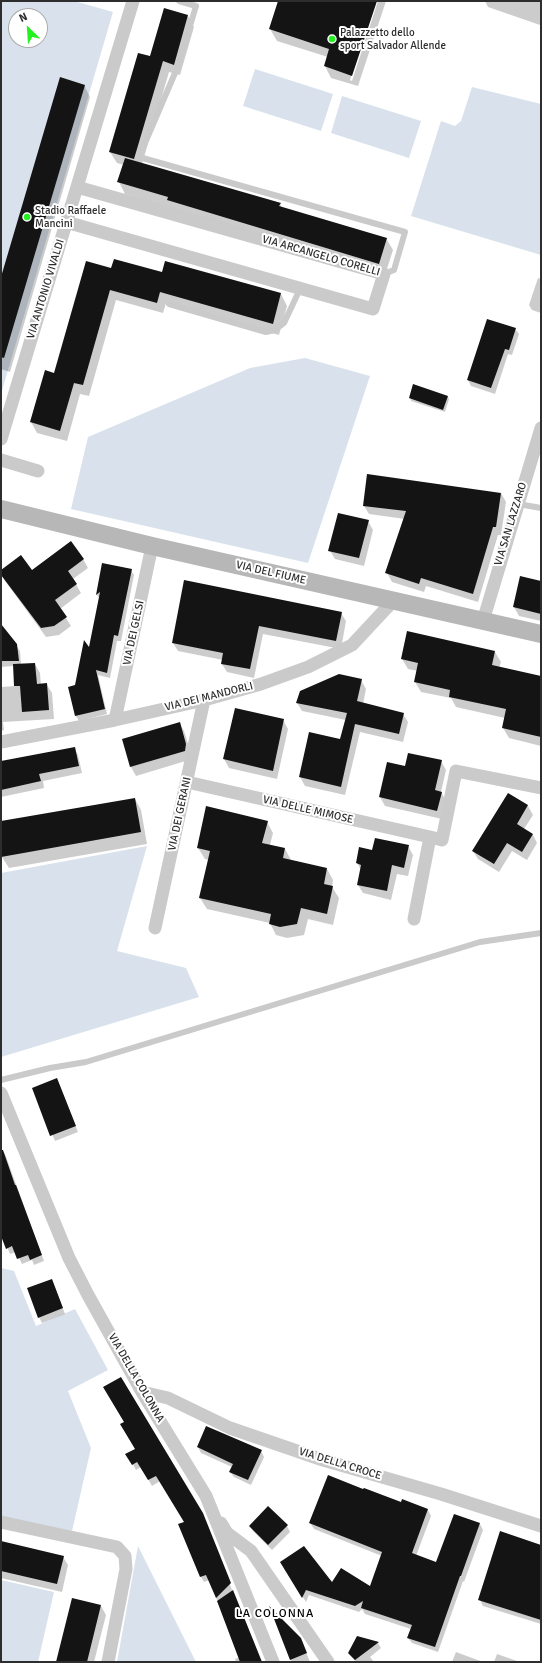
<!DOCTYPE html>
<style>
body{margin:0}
#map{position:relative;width:542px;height:1663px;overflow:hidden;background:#fff;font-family:Signika,sans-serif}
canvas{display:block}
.frame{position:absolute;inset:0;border:2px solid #2d2d2d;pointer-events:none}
.north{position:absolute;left:8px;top:8px;width:40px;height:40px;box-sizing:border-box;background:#fff;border:1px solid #ababab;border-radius:50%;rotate:335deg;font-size:11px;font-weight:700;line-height:16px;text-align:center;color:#2d2d2d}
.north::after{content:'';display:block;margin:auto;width:14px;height:18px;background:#23f220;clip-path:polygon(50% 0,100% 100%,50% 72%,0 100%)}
</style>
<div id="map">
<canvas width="542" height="1663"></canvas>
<div class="frame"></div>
<div class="north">N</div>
</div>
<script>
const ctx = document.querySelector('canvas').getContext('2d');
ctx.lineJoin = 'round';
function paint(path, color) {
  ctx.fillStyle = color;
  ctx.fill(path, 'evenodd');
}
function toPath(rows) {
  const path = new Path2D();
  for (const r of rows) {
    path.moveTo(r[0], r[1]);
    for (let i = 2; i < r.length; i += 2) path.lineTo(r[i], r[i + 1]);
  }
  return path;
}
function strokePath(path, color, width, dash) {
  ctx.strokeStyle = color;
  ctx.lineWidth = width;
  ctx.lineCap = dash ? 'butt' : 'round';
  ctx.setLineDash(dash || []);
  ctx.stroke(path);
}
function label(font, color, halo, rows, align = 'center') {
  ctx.font = font + ' Signika,sans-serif';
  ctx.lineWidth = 4;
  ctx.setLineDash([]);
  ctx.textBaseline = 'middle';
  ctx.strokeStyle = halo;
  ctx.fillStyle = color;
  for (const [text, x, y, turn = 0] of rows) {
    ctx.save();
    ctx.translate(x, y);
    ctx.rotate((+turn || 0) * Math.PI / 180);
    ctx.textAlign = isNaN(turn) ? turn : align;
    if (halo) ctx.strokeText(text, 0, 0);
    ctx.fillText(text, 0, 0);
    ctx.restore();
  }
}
const green = toPath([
 [1,1,74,1,113,12,1,394],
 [16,16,40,16,40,40,16,40],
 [255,69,333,94,321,131,243,106],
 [472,87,541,104,541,255,411,216,441,121,455,126,461,121],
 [342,96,421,121,409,158,331,133],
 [305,358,370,376,308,563,71,509,88,437,250,368],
 [147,846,117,951,186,968,199,997,1,1057,1,873],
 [1,1268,14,1271,36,1326,75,1309,108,1370,68,1391,91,1448,72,1531,1,1516],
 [138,1546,196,1662,117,1662],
 [1,1580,54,1592,38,1662,1,1662]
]);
const shadow = toPath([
 [279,1,375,1,350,80,352,81,378,1,386,1,358,86,331,78,325,66,328,57,277,41,270,29],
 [485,1,541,1,540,25,488,7],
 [188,16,194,27,180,75,169,72,142,164,280,204,282,208,386,238,393,250,385,275,125,194,119,182,124,165,117,163,110,152,151,57],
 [84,85,90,97,10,372,1,369,1,280],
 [166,262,281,294,287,306,279,335,166,303,163,313,116,300,89,396,80,394,67,441,37,433,31,422,55,374,112,269,163,273],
 [538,278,541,279,541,313,532,310,529,305],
 [515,329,519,334,512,355,508,354,495,394,471,386,468,380],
 [414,385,448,397,449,399,445,412,411,401,410,398],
 [501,493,506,502,501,535,498,535,478,602,426,586,424,592,392,582,387,573,405,519,369,514,364,506],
 [368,521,373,530,364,566,335,559,330,551],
 [83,559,88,568,73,579,81,593,60,609,71,626,59,635,46,637,5,581,1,571,32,571],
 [103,564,131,570,134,575,121,641,117,641,110,678,98,675,107,714,79,721,76,716,76,686,90,649,100,599,97,595],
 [185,582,341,613,346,621,341,649,263,634,254,678,227,672,222,664,223,660,178,651,173,643],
 [541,582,541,621,519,616,514,607],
 [1,626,20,651,21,665,35,664,40,673,41,685,47,685,52,693,54,719,3,722,4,730,1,731,1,687,15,686,14,666,1,667],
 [495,652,501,662,499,668,541,677,541,746,509,738,503,728,505,718,456,707,451,698,421,692,415,682,418,671,408,669,402,659],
 [361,680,366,689,363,704,403,714,408,722,403,742,360,732,345,795,305,786,300,777,340,740,346,720,302,711,297,703],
 [283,720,288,729,277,779,229,768,224,759],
 [179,723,184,731,191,753,189,760,136,776,131,767,123,740],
 [74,748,78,755,82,773,43,781,44,788,1,797,1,762],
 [441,761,446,770,441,792,446,801,442,819,385,806,380,797],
 [509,794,528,806,533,815,524,829,533,835,537,843,527,860,512,851,499,872,478,859,473,851],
 [135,799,141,810,147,844,9,868,2,857,1,822],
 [267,822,273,833,270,845,285,849,291,860,327,869,333,880,332,887,339,898,333,925,308,919,304,935,287,938,276,935,270,923,207,909,200,898,209,860,205,859,198,848],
 [408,846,413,855,408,876,397,874,391,900,363,893,358,885,361,870,357,863,373,851],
 [57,1079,78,1132,55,1141,33,1088],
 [1,1149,5,1154,44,1261,34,1265,32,1260,22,1264,16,1252,10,1254,1,1232],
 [52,1280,65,1314,42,1323,39,1317],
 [198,1447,261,1451,264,1457,251,1485,234,1477,230,1472,232,1467,201,1453],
 [136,1449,205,1520,232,1590,262,1662,236,1662,235,1659,240,1657,209,1580,204,1582,201,1577,185,1522,160,1481,152,1486,141,1467,136,1470,127,1454],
 [403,1501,428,1510,431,1516,416,1556,437,1563,480,1524,483,1530,464,1582,463,1581,438,1652,412,1643,408,1638,411,1629,365,1614,362,1609,359,1612,309,1595,306,1602,284,1567,332,1583,371,1588,382,1556,314,1529,310,1523,402,1503],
 [268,1508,287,1526,290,1532,272,1550,253,1531,250,1526],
 [1,1542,63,1557,68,1565,62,1592,1,1578],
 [541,1546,541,1624,483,1606,480,1600],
 [101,1606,106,1615,94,1662,57,1662],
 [271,1610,303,1645,310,1662,292,1662],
 [378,1643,381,1648,370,1657,374,1662,356,1662,349,1653],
 [456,1652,483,1662,452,1662],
 [497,1654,520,1662,494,1662]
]);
const building = toPath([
 [278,1,377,1,352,76,324,66,329,49,269,29],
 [164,8,188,15,174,65,163,61,134,159,109,152,138,53,150,56],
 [60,77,85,85,4,358,1,357,1,277],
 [125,158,281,203,279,206,387,238,379,264,167,200,168,197,117,182],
 [114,259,162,272,165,261,281,293,273,324,160,292,157,303,110,290,83,385,74,383,60,431,30,422,45,370,54,373,86,261,111,268],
 [487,319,516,328,509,350,505,349,491,388,467,380],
 [413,384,448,396,443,410,409,398],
 [367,474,501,493,496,527,493,527,473,594,421,578,419,584,385,573,406,511,363,506],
 [338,513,369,520,359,558,328,551],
 [71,541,84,559,68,571,77,584,55,600,67,617,54,626,41,628,1,575,1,570,21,555,32,570],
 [102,563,132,569,118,636,114,635,107,673,96,670,105,709,75,716,68,687,75,685,84,640,89,647,100,592,96,595],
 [520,576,541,581,541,614,513,607],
 [184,580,342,612,336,641,259,626,250,669,221,664,223,653,172,643],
 [1,624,17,644,19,661,1,661],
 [407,631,495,651,492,665,541,676,541,737,502,728,506,709,449,697,450,690,414,682,418,663,401,659],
 [35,663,37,684,47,683,49,710,22,712,20,686,14,686,13,664],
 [339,674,362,679,357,701,404,713,399,734,355,724,341,787,299,777,309,732,340,739,347,713,296,703,300,691],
 [235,708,284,719,273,771,223,759],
 [180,722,186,744,185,751,130,767,122,739],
 [75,747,79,766,39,774,41,781,1,790,1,761],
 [408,753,442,760,435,790,442,792,437,811,379,797,387,762,405,766],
 [508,793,528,805,517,824,533,834,522,852,507,843,494,864,472,851],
 [135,798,141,832,1,857,1,821],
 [206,806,268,821,262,843,285,848,283,858,327,868,324,884,333,886,327,914,301,908,297,924,280,927,269,924,271,914,199,898,210,851,197,848],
 [375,838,409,845,404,868,392,865,387,891,357,885,361,865,356,863,359,847,372,850],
 [57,1078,76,1126,50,1136,32,1088],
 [1,1150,3,1150,15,1185,16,1185,42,1255,30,1260,28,1255,17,1259,12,1246,6,1249,1,1236],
 [52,1279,63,1308,38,1318,27,1288],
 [121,1377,203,1513,231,1583,216,1598,206,1575,200,1577,178,1524,184,1522,156,1476,148,1480,137,1462,132,1465,125,1454,135,1449,120,1424,124,1422,103,1387],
 [206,1426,262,1450,248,1480,229,1472,233,1464,197,1447],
 [328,1475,363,1489,364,1488,401,1502,402,1499,428,1509,412,1553,436,1562,454,1514,480,1523,461,1576,460,1576,435,1647,407,1638,412,1625,361,1608,363,1601,355,1606,306,1590,302,1598,280,1562,304,1546,332,1582,341,1568,370,1586,382,1552,309,1523],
 [268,1506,288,1525,268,1545,249,1526],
 [500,1531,541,1545,541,1620,478,1600],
 [1,1541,64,1556,57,1584,1,1571],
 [233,1590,262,1662,240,1662,217,1601],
 [72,1598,101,1605,87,1662,56,1662],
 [269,1606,301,1638,307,1653,290,1660],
 [357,1636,379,1642,355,1660,348,1653]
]);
const lane = toPath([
 [179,1,196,6,178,66,139,157,405,232,394,270,384,274],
 [169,304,266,332,275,330,284,323,300,289],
 [518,504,541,508],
 [1,1080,50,1068,86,1062,480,942,541,933]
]);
const street = toPath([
 [66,222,373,309,384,274,77,187],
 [1,439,133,1],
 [1,460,38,471],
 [483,621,541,428],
 [115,720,152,546],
 [1,742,115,720,204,700,261,684,308,667,352,645,393,601],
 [187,782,430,837],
 [414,919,430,837,442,840,456,771,541,788],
 [155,928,204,700],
 [1,1093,69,1258,88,1295,142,1392,206,1496,273,1662],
 [142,1392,168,1398,230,1428,323,1460,441,1494,541,1526],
 [1,1522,117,1547,125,1556,126,1569,108,1662],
 [221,1523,227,1533,251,1551,328,1662]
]);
const secondary = toPath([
 [1,509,152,546,541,634]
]);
const markers = [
 [332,39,4,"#23f220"],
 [27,217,4,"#23f220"]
];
const poiNames = [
 ["Palazzetto dello",340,33],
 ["sport Salvador Allende",340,46],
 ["Stadio Raffaele",35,211],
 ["Mancini",35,224]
];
const streetNames = [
 ["VIA ARCANGELO CORELLI",321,256,16],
 ["VIA ANTONIO VIVALDI",46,289,-73],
 ["VIA SAN LAZZARO",511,524,-73],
 ["VIA DEL FIUME",271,573,13],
 ["VIA DEI GELSI",134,633,-78],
 ["VIA DEI MANDORLI",209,697,-14],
 ["VIA DELLE MIMOSE",308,810,13],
 ["VIA DEI GERANI",180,814,-78],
 ["VIA DELLA COLONNA",136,1378,60],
 ["VIA DELLA CROCE",340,1464,17]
];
const neighbourhoodNames = [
 ["LA COLONNA",275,1614]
];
paint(green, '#d9e2ec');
paint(shadow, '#0003');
paint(building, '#141414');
strokePath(lane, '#cacaca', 6);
strokePath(street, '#cacaca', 13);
strokePath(secondary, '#b7b7b7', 18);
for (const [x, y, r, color] of markers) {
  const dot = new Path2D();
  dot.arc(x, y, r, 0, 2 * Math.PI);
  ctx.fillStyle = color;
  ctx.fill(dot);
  strokePath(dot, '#fff', 1.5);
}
label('11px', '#2d2d2d', '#fff', poiNames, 'left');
label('11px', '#2d2d2d', '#fff', streetNames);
ctx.letterSpacing = '1px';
label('12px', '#000', '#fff', neighbourhoodNames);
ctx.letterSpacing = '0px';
</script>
